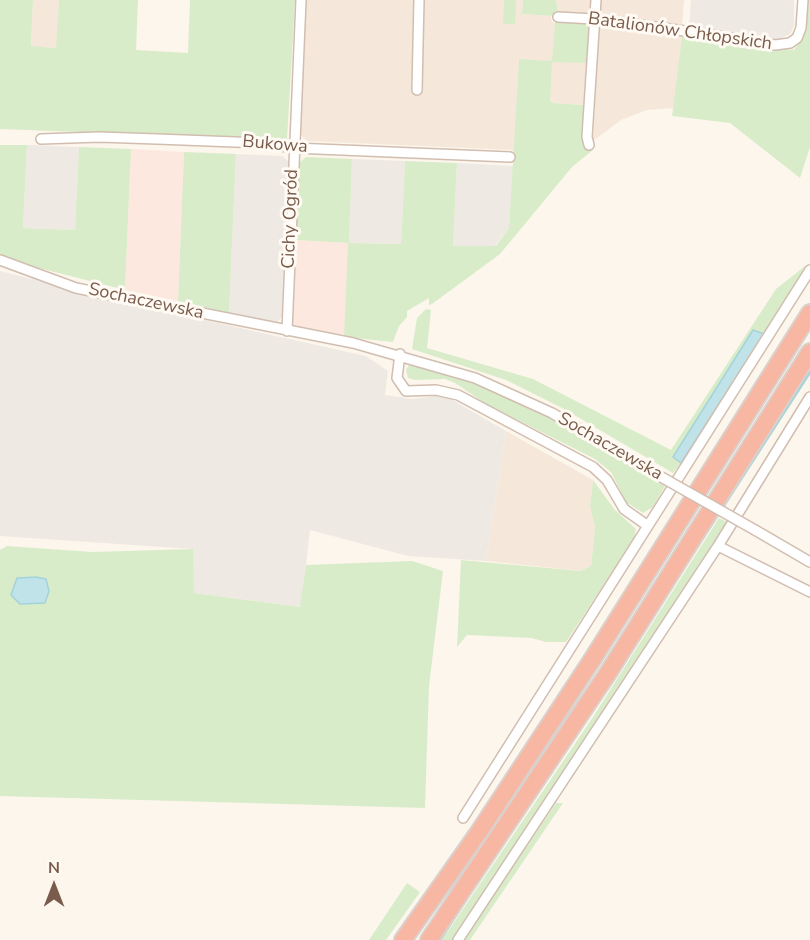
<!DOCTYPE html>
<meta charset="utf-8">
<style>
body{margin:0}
#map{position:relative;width:810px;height:940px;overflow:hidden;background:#fdf6ec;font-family:"Nunito Sans",sans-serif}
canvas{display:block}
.north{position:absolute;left:24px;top:856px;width:60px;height:60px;-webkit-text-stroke:4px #fffaf3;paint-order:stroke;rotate:0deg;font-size:16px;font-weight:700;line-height:24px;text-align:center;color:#7a5c4d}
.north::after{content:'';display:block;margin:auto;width:21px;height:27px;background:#7a5c4d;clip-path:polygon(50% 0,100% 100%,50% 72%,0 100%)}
</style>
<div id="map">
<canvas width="810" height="940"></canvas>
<div class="north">N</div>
</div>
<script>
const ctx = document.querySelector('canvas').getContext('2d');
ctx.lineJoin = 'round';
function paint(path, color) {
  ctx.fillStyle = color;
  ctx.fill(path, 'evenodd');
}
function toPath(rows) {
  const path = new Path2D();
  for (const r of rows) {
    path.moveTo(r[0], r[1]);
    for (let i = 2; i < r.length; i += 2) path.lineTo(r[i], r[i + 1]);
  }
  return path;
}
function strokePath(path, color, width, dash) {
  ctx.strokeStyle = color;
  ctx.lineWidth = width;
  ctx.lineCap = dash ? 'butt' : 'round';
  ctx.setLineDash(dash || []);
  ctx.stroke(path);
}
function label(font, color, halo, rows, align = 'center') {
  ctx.font = font + ' "Nunito Sans",sans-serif';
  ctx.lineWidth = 6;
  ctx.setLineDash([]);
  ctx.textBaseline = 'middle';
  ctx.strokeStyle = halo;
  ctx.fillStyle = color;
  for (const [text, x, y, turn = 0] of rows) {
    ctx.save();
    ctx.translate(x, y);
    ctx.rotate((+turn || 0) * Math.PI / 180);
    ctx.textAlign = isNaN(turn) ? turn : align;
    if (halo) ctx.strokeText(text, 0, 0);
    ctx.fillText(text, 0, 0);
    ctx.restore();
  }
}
const residential = toPath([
 [33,0,59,0,57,48,31,47],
 [306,0,523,0,522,14,551,16,552,22,555,23,553,61,586,63,584,102,582,105,553,103,519,60,514,150,307,141,300,134],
 [556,0,592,0,592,11,588,14,558,12],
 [601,0,684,0,682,25,605,16,600,10],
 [605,24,682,36,674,108,647,110,621,120,593,141,599,28],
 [506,431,593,480,590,506,595,528,591,566,582,571,486,561]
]);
const commercial = toPath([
 [131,149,184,152,178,301,125,290],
 [296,240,349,243,345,335,292,327]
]);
const industrial = toPath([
 [691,0,794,0,794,26,790,34,776,40,689,26],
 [27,145,79,147,75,230,23,228],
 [236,154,282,156,289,162,282,317,277,322,229,313],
 [352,159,405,161,401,244,349,243],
 [457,163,513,166,509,228,495,246,453,246],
 [0,271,159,310,366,356,388,371,385,395,412,399,444,395,506,431,486,561,408,556,310,530,301,607,194,593,192,549,0,536]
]);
const green = toPath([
 [0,0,33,0,31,46,56,48,59,0,138,0,136,50,188,53,190,0,295,0,287,140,0,129],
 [504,0,516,0,515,24,503,24],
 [523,0,556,0,558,12,551,16,522,14],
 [806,0,810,0,810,147,800,178,730,123,672,116,682,36,794,50,802,39,805,29],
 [558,20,584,22,589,27,586,63,552,62,550,100,553,103,582,105,587,101,584,142,593,150,572,167,500,254,432,304,429,305,429,298,407,311,407,317,399,326,393,342,344,337,348,243,296,240,299,163,306,157,352,159,349,243,401,244,405,161,457,163,453,246,496,246,509,228,519,59,552,61,555,23],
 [0,145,27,145,23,228,75,230,79,147,131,149,125,290,0,258],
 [184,152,236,154,229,313,178,301],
 [809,263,764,334,753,331,673,457,681,463,673,473,564,409,506,380,412,349,417,318,426,309,431,310,427,348,533,379,671,450,776,289],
 [410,363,418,363,490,388,530,407,665,486,653,507,643,513,626,502,611,472,595,459,486,404,455,383,445,379,415,380,408,378,406,370],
 [593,480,615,510,636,529,634,539,566,642,546,642,532,638,467,635,457,647,461,560,581,571,591,566,595,528,590,506],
 [719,518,727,522,452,940,442,940,593,717],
 [7,546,92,552,193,549,194,593,300,607,306,565,412,561,443,571,429,686,425,808,0,796,0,550],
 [556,803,563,803,470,940,463,940],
 [407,883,420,892,386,940,369,940]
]);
const water = toPath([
 [753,330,764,334,681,463,673,457,753,330],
 [36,577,46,579,49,591,45,603,20,604,11,595,17,578,36,577]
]);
const stream = toPath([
 [697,547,810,372],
 [440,940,470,893]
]);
const street = toPath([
 [558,17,594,19,685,31,775,45,790,43,797,38,801,28,803,0],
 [417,90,419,0],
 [41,139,99,137,157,139,261,143,294,148,510,157],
 [589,145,587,137,596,0],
 [0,260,76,288,353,343,475,378,552,413,656,474],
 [287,331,301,0],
 [400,354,397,378,406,391,436,390,458,395,593,467,607,480,624,509,648,526],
 [755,530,810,562],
 [718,546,810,592],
 [463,818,810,270],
 [458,940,718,546,810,397]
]);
const highway = toPath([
 [403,940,479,832,592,660,810,313],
 [429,940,608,673,810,352]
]);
const streetBridge = toPath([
 [656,474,755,530]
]);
const streetNames = [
 ["Batalionów Chłopskich",680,32,8],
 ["Bukowa",275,145,5],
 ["Cichy Ogród",291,219,-88],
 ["Sochaczewska",146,302,12],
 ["Sochaczewska",610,447,30]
];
paint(residential, '#f5e8da');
paint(commercial, '#fde8e0');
paint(industrial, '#efe9e4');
paint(green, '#d8ecc9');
paint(water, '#bfe3e8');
strokePath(water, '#a5d3da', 1.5);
strokePath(stream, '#a5d3da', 3);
strokePath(street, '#d1beb0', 12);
strokePath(highway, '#dad1cd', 20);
strokePath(street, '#fff', 9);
strokePath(highway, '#f7b7a3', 16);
strokePath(streetBridge, '#d1beb0', 12, []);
strokePath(streetBridge, '#fff', 9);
label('18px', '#7a5c4d', '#fffaf3', streetNames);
</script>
